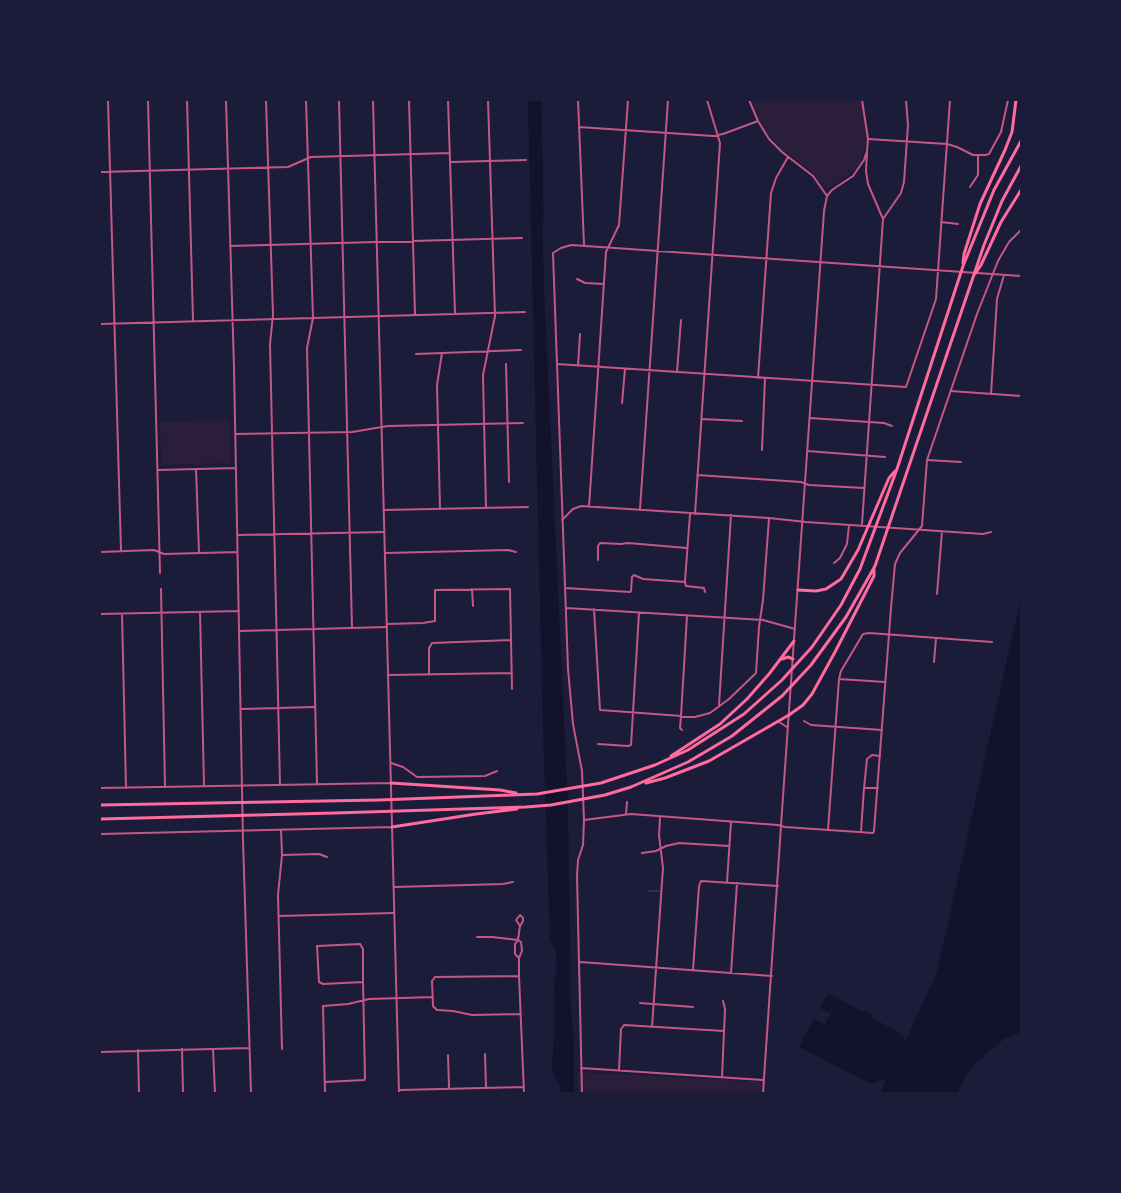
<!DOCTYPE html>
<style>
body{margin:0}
#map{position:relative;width:1121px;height:1193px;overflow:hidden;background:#1b1b3a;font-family:"DejaVu Sans",sans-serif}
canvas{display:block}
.frame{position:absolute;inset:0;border:101px solid #1b1b3a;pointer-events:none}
</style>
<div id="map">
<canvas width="1121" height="1193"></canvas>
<div class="frame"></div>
</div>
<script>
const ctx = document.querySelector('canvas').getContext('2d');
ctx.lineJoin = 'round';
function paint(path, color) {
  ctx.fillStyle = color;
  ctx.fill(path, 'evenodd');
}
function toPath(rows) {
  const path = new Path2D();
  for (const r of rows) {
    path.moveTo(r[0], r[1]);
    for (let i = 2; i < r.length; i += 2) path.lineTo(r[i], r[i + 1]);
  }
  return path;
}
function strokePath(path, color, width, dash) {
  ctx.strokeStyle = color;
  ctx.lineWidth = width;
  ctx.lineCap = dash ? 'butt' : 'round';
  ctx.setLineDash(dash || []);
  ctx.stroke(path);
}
const green = toPath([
 [749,100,862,100,866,127,867,141,860,163,848,176,831,186,826,191,812,172,781,148,768,134,757,117],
 [230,420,231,463,161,465,160,422],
 [578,1072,761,1082,760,1093,579,1093]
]);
const water = toPath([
 [528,100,539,100,544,290,568,808,571,1015,574,1040,574,1093,561,1093,560,1086,552,1070,555,1019,554,980,557,968,555,949,550,940,543,728],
 [1021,597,1021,1032,1004,1039,971,1067,957,1093,881,1093,886,1078,871,1084,799,1047,828,993,863,1012,866,1011,873,1015,873,1018,903,1035,905,1042,937,972]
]);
const pier = toPath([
 [820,1008,831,1013,825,1024,814,1019]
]);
const canal = toPath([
 [540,100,542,219]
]);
const service = toPath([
 [649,891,660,891]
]);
const minor = toPath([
 [108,100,121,551],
 [148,100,160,573],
 [187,100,193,320],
 [226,100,234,368,243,840,251,1093],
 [266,100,273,315,270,344,280,785],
 [306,100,313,318,307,348,317,784],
 [339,100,352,628],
 [409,100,415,314],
 [448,100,455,313],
 [578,100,584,245],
 [749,100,758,121,769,139,782,152,813,176,827,196],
 [579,127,713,136,723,134,758,121],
 [868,139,947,144,957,147,973,155,986,155,989,154,1001,132,1008,100],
 [451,162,526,160],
 [100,172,288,167,311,157,450,153],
 [970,187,978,175,978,156],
 [883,219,901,193,904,182,908,125,906,100],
 [941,222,958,224],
 [230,246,522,238],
 [577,279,585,283,604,284],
 [100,324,525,312],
 [416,354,521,350],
 [506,364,509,482],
 [557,364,906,387,936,299,950,100],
 [578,366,580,334],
 [677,372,681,320],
 [758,378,771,193,776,178,788,157],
 [951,391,1021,396],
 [991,394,997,299,1004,275],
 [622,403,625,369],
 [810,418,884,423,892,426],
 [702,419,742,421],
 [236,434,352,432,388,426,523,423],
 [762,450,765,378],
 [807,451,885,457],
 [927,460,961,462],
 [196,469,199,553],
 [158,470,236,468],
 [697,475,801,482,809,485,864,488],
 [589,507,606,252,619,225,628,100],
 [486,508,483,375,495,316,488,100],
 [440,509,437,385,442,353],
 [640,509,668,100],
 [384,510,528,507],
 [695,514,720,143,707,100],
 [562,520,573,509,581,506,769,518,806,522,983,534,991,532],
 [862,524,883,219,868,184,866,171,867,153],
 [237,535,384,532],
 [100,552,154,550,164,554,237,552],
 [385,553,508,550,516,552],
 [598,560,598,546,600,543,621,544,628,543,687,548],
 [834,563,840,558,847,544,849,525],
 [685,581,690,514],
 [685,582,686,586,704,588,705,592],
 [565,588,630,592,631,591,632,577,634,575,643,579,685,582],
 [161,589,165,787],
 [472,589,473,606],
 [937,594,942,531],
 [566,608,763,620,795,629],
 [594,609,600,710,695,717,710,713,729,699,756,673,759,627,763,600,769,518],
 [200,612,204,786],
 [100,614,239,611],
 [122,614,126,788],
 [387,624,423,623,435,621,435,590,510,589,512,689],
 [240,631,387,627],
 [934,662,936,638],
 [388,675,512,673],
 [429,675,429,648,432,643,511,640],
 [839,679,885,682],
 [719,705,731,515],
 [242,709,314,707],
 [804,721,811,725,882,730],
 [682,730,680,728,681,716,687,616],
 [598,744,628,746,631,745,639,613],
 [391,763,403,767,417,777,485,776,497,771],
 [864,788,867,759,872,755,880,756],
 [626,814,627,802],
 [281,830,282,855,278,895,282,1049],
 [828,830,839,679,841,671,863,634,869,633,992,642],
 [861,832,864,788,878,788],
 [642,853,656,851,666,846,679,843,729,846],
 [282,855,319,854,327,857],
 [727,882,731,822],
 [394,887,503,884,513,882],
 [279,916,394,913],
 [477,937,492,937,518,940],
 [518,940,521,942,522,951,519,958,519,976,524,1093],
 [360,944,363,949,363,982,323,984,319,982,317,946,360,944],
 [519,958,515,954,515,944,518,940,520,926,523,921,523,918,520,915,516,920,520,926],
 [580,962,772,976],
 [693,970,699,886,701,881,778,886],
 [731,973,737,883],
 [519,976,435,977,432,981,433,1006,437,1010,453,1011,472,1015,520,1014],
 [640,1003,693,1007],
 [652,1027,663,868,659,835,660,818],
 [182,1049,183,1093],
 [213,1049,215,1093],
 [138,1050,139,1093],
 [100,1052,249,1048],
 [485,1054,486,1087],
 [448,1055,449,1087],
 [581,1068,763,1080],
 [619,1070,621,1029,624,1025,724,1031],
 [722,1077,725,1009,723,1001],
 [325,1082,364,1080,365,1078,363,982],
 [399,1090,524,1087],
 [325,1093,323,1006,348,1004,369,999,433,997],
 [582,1093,577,876,578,860,583,845,584,820,582,771,573,724,568,669,553,253,561,248,571,245,1021,276],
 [763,1093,781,826]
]);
const tertiary = toPath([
 [373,100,399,1093],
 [779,722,787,727],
 [100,788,391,783],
 [584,820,631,814,778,825,785,827,873,833,874,831,891,608,895,564,900,553,922,526,927,460,977,314,998,261,1009,242,1021,230],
 [781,825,824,211,827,196,832,190,853,176,864,160,867,151,868,139,862,100],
 [100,834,392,827]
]);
const motorway = toPath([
 [963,263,964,254,980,204,1005,150,1012,132,1016,100],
 [975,274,981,265,1001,222,1021,190],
 [798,590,816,591,826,589,841,579,858,550,889,478,895,471],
 [782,659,788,657,793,659],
 [671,756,720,724,747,699,769,674,794,641],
 [391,783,500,790,516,793],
 [646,783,665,778,709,761,789,715,803,705,812,694,835,652,874,576,874,568],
 [100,805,379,800,537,794,601,783,655,765,688,750,744,714,782,680,812,647,841,605,860,569,897,469,963,266,994,190,1021,141],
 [100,819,335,813,526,807,551,805,605,795,631,787,688,762,732,736,782,696,811,665,846,617,875,566,984,245,1002,201,1021,166],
 [392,827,476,814,517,809]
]);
paint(green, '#2a1e3b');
paint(water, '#12122b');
paint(pier, '#1b1b3a');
strokePath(canal, '#12122b', 3);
strokePath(service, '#c65784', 0.5);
strokePath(minor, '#c65784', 2);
strokePath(tertiary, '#c65784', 2);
strokePath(motorway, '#ff6b9d', 3);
</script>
